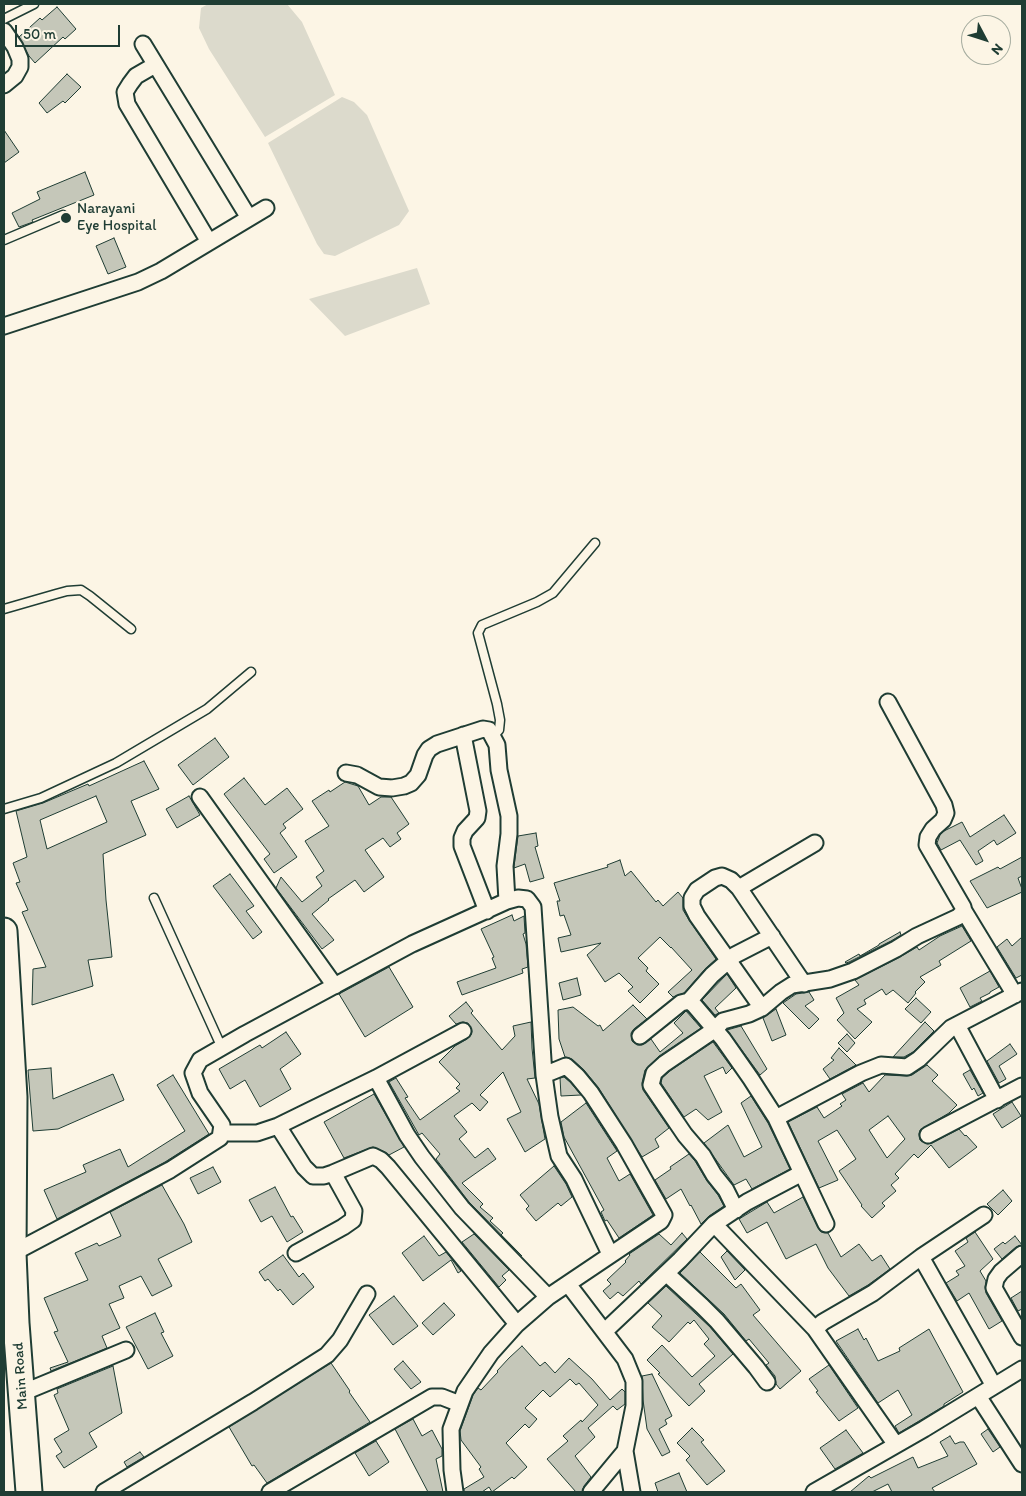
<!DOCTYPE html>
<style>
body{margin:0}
#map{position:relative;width:1026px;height:1496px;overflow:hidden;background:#fcf5e5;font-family:Itim,sans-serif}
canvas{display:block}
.frame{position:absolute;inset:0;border:5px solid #1f3d34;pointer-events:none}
.north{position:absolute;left:961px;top:15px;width:50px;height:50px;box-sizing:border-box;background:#fcf5e5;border:1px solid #a4ab9e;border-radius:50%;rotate:130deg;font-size:14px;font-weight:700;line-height:20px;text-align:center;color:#1f3d34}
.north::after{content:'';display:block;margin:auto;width:18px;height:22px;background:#1f3d34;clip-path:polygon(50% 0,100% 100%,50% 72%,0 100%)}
.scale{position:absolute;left:15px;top:25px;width:105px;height:22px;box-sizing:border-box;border:2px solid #1f3d34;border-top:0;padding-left:6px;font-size:15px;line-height:18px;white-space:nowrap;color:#1f3d34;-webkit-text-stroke:4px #fcf5e5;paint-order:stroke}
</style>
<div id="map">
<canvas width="1026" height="1496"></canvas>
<div class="frame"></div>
<div class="north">N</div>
<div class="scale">50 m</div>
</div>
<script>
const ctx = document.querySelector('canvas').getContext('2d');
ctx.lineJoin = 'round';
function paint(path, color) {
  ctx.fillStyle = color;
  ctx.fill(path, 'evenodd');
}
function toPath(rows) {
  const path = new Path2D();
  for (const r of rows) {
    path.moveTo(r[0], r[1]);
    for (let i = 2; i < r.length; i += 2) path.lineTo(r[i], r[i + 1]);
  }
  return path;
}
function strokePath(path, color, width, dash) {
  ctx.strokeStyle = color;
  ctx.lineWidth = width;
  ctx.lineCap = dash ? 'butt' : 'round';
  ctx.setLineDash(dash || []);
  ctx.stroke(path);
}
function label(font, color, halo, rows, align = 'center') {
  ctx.font = font + ' Itim,sans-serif';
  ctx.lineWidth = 5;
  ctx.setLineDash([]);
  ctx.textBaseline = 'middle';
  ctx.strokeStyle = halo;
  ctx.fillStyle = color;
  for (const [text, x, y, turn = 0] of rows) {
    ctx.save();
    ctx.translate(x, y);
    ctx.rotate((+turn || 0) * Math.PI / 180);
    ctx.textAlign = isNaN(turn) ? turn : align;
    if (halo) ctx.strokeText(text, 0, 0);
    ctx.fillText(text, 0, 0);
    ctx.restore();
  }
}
const green = toPath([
 [208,4,287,4,302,22,335,95,265,137,209,49,199,28,201,8],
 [342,97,354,102,367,115,409,211,399,225,335,256,324,254,317,244,268,143],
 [417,268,430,304,345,336,309,299]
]);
const building = toPath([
 [57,7,76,29,65,39,63,37,35,63,29,56,19,37,40,18,42,20,57,7],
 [67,74,81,87,65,103,63,101,47,113,39,103,67,74],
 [4,130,19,152,4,163,4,130],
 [85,172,94,195,32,220,33,222,19,227,12,213,40,199,37,192,85,172],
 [114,238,126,267,108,274,96,246,114,238],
 [215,738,229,757,193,785,178,765,215,738],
 [144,761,159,789,131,801,146,835,103,854,106,900,112,957,88,960,93,986,32,1005,33,969,46,967,22,912,28,910,16,883,20,882,13,863,27,857,16,811,43,803,88,784,89,786,144,761],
 [96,796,107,822,47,849,40,820,96,796],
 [244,778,265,805,287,788,303,809,283,824,286,828,280,833,297,857,274,873,264,859,270,854,224,794,244,778],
 [345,782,358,786,369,805,381,797,391,797,409,824,397,833,401,839,390,847,383,838,365,850,384,877,364,892,355,880,328,899,329,900,312,914,334,940,322,949,276,888,281,877,302,902,322,886,316,877,324,871,305,841,329,826,312,801,329,790,330,792,345,782],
 [189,796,200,815,177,828,166,809,189,796],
 [1004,815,1016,833,997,845,994,840,978,851,983,861,976,865,960,840,941,850,937,843,940,835,944,831,962,822,970,837,1004,815],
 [536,833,538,846,535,847,544,878,530,882,525,864,514,868,514,866,518,836,536,833],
 [1022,857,1022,876,1018,878,1022,889,1022,892,987,908,970,881,998,867,1000,869,1022,857],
 [620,860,625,876,631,871,656,902,658,900,663,906,678,892,683,898,683,910,689,920,716,959,705,969,684,993,673,997,668,992,692,970,671,947,671,948,660,937,638,958,648,968,646,971,659,984,640,1003,628,991,633,987,619,973,605,982,587,955,601,943,561,952,558,938,571,935,564,915,560,916,557,901,560,901,554,883,608,867,607,865,620,860],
 [230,874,254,906,246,911,262,932,253,939,213,886,230,874],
 [512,915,514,921,524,916,525,933,523,934,526,944,528,967,522,969,523,973,462,995,457,982,496,968,492,958,494,957,481,929,512,915],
 [962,926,971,941,939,961,941,965,920,977,925,982,915,992,916,993,908,1003,893,990,886,995,882,989,864,1000,866,1004,857,1009,872,1022,855,1039,837,1020,844,1013,836,998,859,985,855,980,900,957,917,947,919,950,940,936,962,926],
 [900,932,901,935,891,941,849,962,846,963,845,962,859,954,860,956,879,945,879,944,900,932],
 [1022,937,1022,975,1016,978,997,947,1007,939,1012,946,1022,937],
 [389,967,413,1007,365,1037,339,994,389,967],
 [990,971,999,987,990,992,990,993,980,998,982,1001,970,1007,960,988,990,971],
 [727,974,736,988,715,1008,719,1013,715,1015,702,1000,727,974],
 [577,978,581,995,563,1000,559,983,577,978],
 [809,992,814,1000,805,1006,819,1019,809,1029,783,1003,796,994,809,992],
 [916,998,931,1012,921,1023,905,1009,916,998],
 [466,1002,473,1011,471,1013,502,1050,515,1036,513,1026,531,1022,532,1048,535,1078,527,1079,539,1104,545,1139,525,1152,507,1119,521,1112,503,1072,480,1095,488,1102,480,1111,472,1103,454,1116,467,1132,459,1139,475,1158,488,1148,496,1159,462,1183,483,1204,480,1207,493,1218,490,1221,503,1233,501,1235,522,1256,469,1202,436,1159,440,1154,422,1133,419,1135,389,1082,396,1078,408,1097,405,1098,420,1120,460,1091,456,1088,460,1084,439,1062,455,1046,467,1039,471,1035,472,1031,468,1023,463,1022,456,1024,449,1016,466,1002],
 [633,1005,647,1019,634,1029,631,1033,632,1041,637,1045,642,1045,651,1039,660,1052,683,1033,674,1023,686,1011,701,1028,659,1056,645,1070,642,1083,643,1090,669,1128,655,1139,659,1147,642,1157,598,1087,584,1070,572,1059,565,1057,559,1039,558,1010,573,1007,598,1026,600,1025,603,1031,633,1005],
 [776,1009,786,1035,772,1041,763,1018,776,1009],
 [925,1022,934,1031,913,1052,904,1057,893,1057,925,1022],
 [741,1026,767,1069,760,1075,727,1030,741,1026],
 [286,1032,301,1054,280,1069,291,1089,260,1107,245,1080,230,1089,219,1069,260,1045,262,1048,286,1032],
 [847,1034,855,1043,847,1052,838,1043,847,1034],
 [713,1042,732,1068,726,1074,723,1067,704,1076,722,1112,708,1120,696,1109,684,1117,661,1083,662,1078,670,1071,713,1042],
 [1010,1044,1017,1054,999,1066,1006,1079,999,1083,987,1061,1010,1044],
 [839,1048,856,1065,830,1079,823,1069,834,1060,831,1058,839,1048],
 [927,1065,938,1075,932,1081,957,1105,949,1113,920,1130,919,1134,920,1140,927,1144,932,1143,959,1129,965,1136,966,1135,977,1147,949,1168,931,1145,918,1158,914,1154,895,1174,899,1178,891,1185,896,1191,882,1203,885,1206,872,1218,861,1206,862,1205,839,1171,856,1159,837,1130,818,1141,838,1180,819,1188,788,1122,817,1107,824,1118,842,1106,840,1104,846,1100,842,1094,863,1083,869,1092,885,1075,907,1076,912,1075,927,1065],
 [888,1116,905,1139,887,1158,869,1130,888,1116],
 [51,1068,53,1099,113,1074,124,1100,58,1129,33,1131,28,1070,51,1068],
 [970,1070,983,1093,978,1096,974,1088,972,1090,963,1074,970,1070],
 [173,1075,209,1134,165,1162,57,1219,44,1190,86,1172,83,1165,120,1149,128,1167,185,1131,157,1085,173,1075],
 [564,1077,570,1082,581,1095,561,1096,560,1078,564,1077],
 [374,1094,404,1147,389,1155,385,1152,373,1147,344,1158,324,1122,374,1094],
 [751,1096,768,1123,790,1169,752,1189,746,1179,734,1185,704,1143,728,1125,744,1157,762,1147,741,1103,751,1096],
 [1012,1102,1021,1116,1002,1128,993,1114,1012,1102],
 [586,1103,617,1151,607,1158,619,1181,630,1174,653,1215,619,1238,607,1220,605,1221,601,1212,604,1210,564,1137,561,1122,586,1103],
 [689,1154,695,1161,707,1181,718,1195,724,1206,709,1216,701,1224,691,1205,690,1206,681,1189,666,1199,655,1180,671,1169,670,1167,689,1154],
 [554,1166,566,1184,572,1197,561,1206,558,1203,536,1221,526,1209,529,1206,520,1195,554,1166],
 [213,1167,221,1182,198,1194,190,1178,213,1167],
 [162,1185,184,1224,192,1242,158,1259,172,1286,152,1296,141,1276,119,1286,124,1298,109,1304,120,1328,102,1336,107,1348,51,1371,50,1368,68,1362,54,1332,58,1331,44,1298,88,1280,75,1253,97,1243,99,1246,121,1236,110,1212,162,1185],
 [275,1187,291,1217,293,1216,303,1232,287,1242,272,1216,261,1222,249,1200,275,1187],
 [1003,1190,1012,1201,998,1215,987,1204,1003,1190],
 [803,1197,818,1228,821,1232,828,1233,841,1257,859,1244,872,1261,881,1255,890,1269,868,1285,849,1296,828,1268,816,1244,786,1259,767,1222,747,1233,739,1219,767,1202,774,1213,803,1197],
 [975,1232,993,1259,980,1271,986,1281,985,1287,986,1293,1002,1321,989,1329,969,1293,957,1301,946,1283,959,1275,956,1271,965,1266,955,1251,968,1242,966,1238,975,1232],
 [682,1233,687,1239,641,1284,639,1281,623,1296,618,1292,610,1299,603,1291,611,1284,607,1280,626,1262,625,1261,630,1255,629,1254,659,1234,671,1245,682,1233],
 [474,1234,509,1270,502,1276,506,1280,499,1287,462,1242,474,1234],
 [424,1236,439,1256,446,1252,461,1271,458,1273,451,1260,423,1281,402,1253,424,1236],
 [1015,1236,1022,1245,1016,1247,1002,1259,994,1249,1003,1242,1005,1244,1015,1236],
 [727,1251,745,1270,735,1280,721,1257,727,1251],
 [700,1252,736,1288,741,1284,760,1310,753,1315,801,1371,780,1389,776,1384,775,1376,766,1365,769,1363,749,1339,746,1341,724,1314,680,1273,700,1252],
 [283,1255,299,1277,303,1273,314,1287,293,1305,280,1289,278,1291,268,1279,265,1281,259,1272,283,1255],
 [666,1286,710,1327,733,1354,699,1384,705,1391,689,1406,658,1374,660,1373,647,1360,662,1345,692,1377,715,1356,704,1344,709,1339,694,1320,690,1324,688,1322,669,1342,652,1327,662,1316,648,1303,666,1286],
 [1022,1291,1022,1309,1018,1311,1011,1298,1022,1291],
 [394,1296,418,1326,393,1345,369,1315,394,1296],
 [444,1303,455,1315,433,1335,422,1323,444,1303],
 [155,1313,164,1332,161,1333,173,1356,148,1369,126,1327,155,1313],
 [858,1329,864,1340,866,1338,878,1361,900,1351,899,1348,929,1329,963,1392,944,1404,944,1406,899,1433,895,1426,912,1415,898,1390,878,1403,836,1341,858,1329],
 [522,1346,540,1366,545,1362,555,1373,569,1358,592,1379,610,1400,622,1389,625,1392,625,1404,617,1410,613,1406,588,1428,595,1437,575,1456,591,1477,584,1486,582,1492,576,1492,547,1459,568,1441,563,1436,581,1420,582,1422,598,1405,579,1383,576,1385,570,1379,550,1397,543,1390,525,1408,537,1419,529,1428,525,1424,506,1443,527,1467,514,1479,512,1477,492,1492,489,1487,482,1492,464,1492,464,1489,484,1477,479,1469,481,1467,461,1440,460,1431,473,1395,478,1388,481,1390,498,1372,497,1371,509,1358,522,1346],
 [403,1361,421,1382,411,1389,394,1369,403,1361],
 [331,1363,350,1391,349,1392,370,1422,267,1483,254,1465,252,1466,229,1427,331,1363],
 [829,1365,858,1408,839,1421,816,1392,818,1391,809,1379,829,1365],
 [113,1366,122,1413,89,1433,97,1447,64,1468,56,1456,62,1452,54,1439,69,1430,54,1395,58,1393,57,1389,113,1366],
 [652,1374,672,1416,665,1420,667,1424,659,1429,670,1452,662,1456,647,1429,643,1400,642,1376,652,1374],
 [413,1419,422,1436,432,1430,442,1449,442,1456,436,1459,443,1492,428,1492,395,1429,413,1419],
 [692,1428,704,1440,701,1442,725,1471,707,1485,686,1460,690,1456,677,1443,692,1428],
 [988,1429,1000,1447,993,1452,981,1434,988,1429],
 [846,1430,863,1453,835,1469,820,1448,846,1430],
 [950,1436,955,1444,960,1442,964,1442,977,1464,932,1488,935,1492,892,1492,888,1484,872,1492,850,1492,869,1476,871,1478,913,1457,918,1468,948,1456,940,1442,950,1436],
 [376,1441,389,1462,369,1476,355,1453,376,1441],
 [140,1452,144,1457,127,1467,124,1462,140,1452],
 [679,1473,687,1492,658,1492,655,1483,679,1473]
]);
const lane = toPath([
 [4,19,34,4],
 [4,240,63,215],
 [4,609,56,594,67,591,81,590,90,596,131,629],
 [493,737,499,730,500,720,497,704,478,633,482,625,537,602,553,593,595,543],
 [4,809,41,798,116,763,207,709,251,672],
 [154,898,222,1048]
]);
const street = toPath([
 [4,31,15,47,20,59,20,67,15,76,4,85],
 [143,44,249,218],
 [155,65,136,76,130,84,125,92,127,104,209,242],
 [4,326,138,282,161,271,266,208],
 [463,735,478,811,477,818,465,831,462,838,462,846,487,911],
 [346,773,357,775,379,787,392,788,404,786,411,783,418,775,425,755,429,749,437,744,483,729,489,730,497,745,499,770,509,816,509,834,505,866,507,901],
 [200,797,335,986],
 [739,888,815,843],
 [964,911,1015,995],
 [689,1001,712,975,735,955,772,936],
 [762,1008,697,916,692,906,692,898,697,890,715,878,722,876,731,880,739,888,804,984],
 [957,1025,997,1100],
 [640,1036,681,1003,689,1001,694,1005,723,1039,751,1079,776,1118,826,1224],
 [376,1078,407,1135,422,1157,462,1208,548,1297],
 [776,1118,861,1073,881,1065,907,1067,919,1059,951,1028,1022,991],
 [278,1126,304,1167,313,1176,324,1176,333,1173,373,1156,381,1160,388,1167,517,1324],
 [221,1133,257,1133,278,1126,376,1078,463,1031],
 [928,1135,1022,1086],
 [736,1210,726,1190,714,1175,703,1156,685,1135,651,1085,654,1073,664,1064,714,1030,723,1021,749,1014,762,1008,781,992,792,985,830,979,853,971,896,949,917,936,958,917,964,911,963,907,927,845,928,837,933,829,943,820,946,813,944,805,888,702],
 [714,1224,815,1329,896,1445],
 [13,1253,170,1170,220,1138,222,1125,200,1093,193,1073,200,1060,245,1034,412,944,507,901,518,898,527,899,533,907,544,1075,550,1117,559,1156,574,1179,610,1254],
 [296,1253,343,1227,353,1220,354,1211,333,1173],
 [1022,1254,1001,1272,996,1279,994,1288,1022,1337],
 [921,1257,984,1215],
 [666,1273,702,1306,717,1321,756,1367,767,1382],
 [568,1284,625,1359,634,1381,634,1406,625,1451,632,1492],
 [815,1329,823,1322,873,1293,921,1257,994,1386],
 [605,1331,680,1260,714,1224,747,1202,802,1173],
 [22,1393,126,1350],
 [978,1396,1022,1464],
 [104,1492,253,1402,327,1355,340,1340,367,1294],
 [270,1492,432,1397,442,1397,460,1404],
 [455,1492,452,1470,451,1429,465,1391,491,1353,517,1324,548,1297,661,1221,664,1215,624,1144,591,1093,577,1076,566,1066,544,1075],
 [591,1492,625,1451],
 [814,1492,924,1429,1022,1369]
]);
const primary = toPath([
 [4,931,14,1097,13,1253,16,1323,29,1492]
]);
const markers = [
 [66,218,6,"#1f3d34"]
];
const poiNames = [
 ["Narayani",77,209],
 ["Eye Hospital",77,226]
];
const streetNames = [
 ["Main Road",21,1376,-94]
];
paint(green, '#dcdacc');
paint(building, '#c5c7b9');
strokePath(building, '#1f3d34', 1);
strokePath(lane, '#1f3d34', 11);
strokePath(street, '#1f3d34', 19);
strokePath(primary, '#1f3d34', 29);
strokePath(lane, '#fcf5e5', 8);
strokePath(street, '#fcf5e5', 15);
strokePath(primary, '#fcf5e5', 25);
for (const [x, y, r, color] of markers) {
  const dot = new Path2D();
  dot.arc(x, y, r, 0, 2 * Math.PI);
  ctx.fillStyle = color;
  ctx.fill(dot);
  strokePath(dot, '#fcf5e5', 2);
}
label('15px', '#1f3d34', '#fcf5e5', poiNames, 'left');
label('15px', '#1f3d34', '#fcf5e5', streetNames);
</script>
